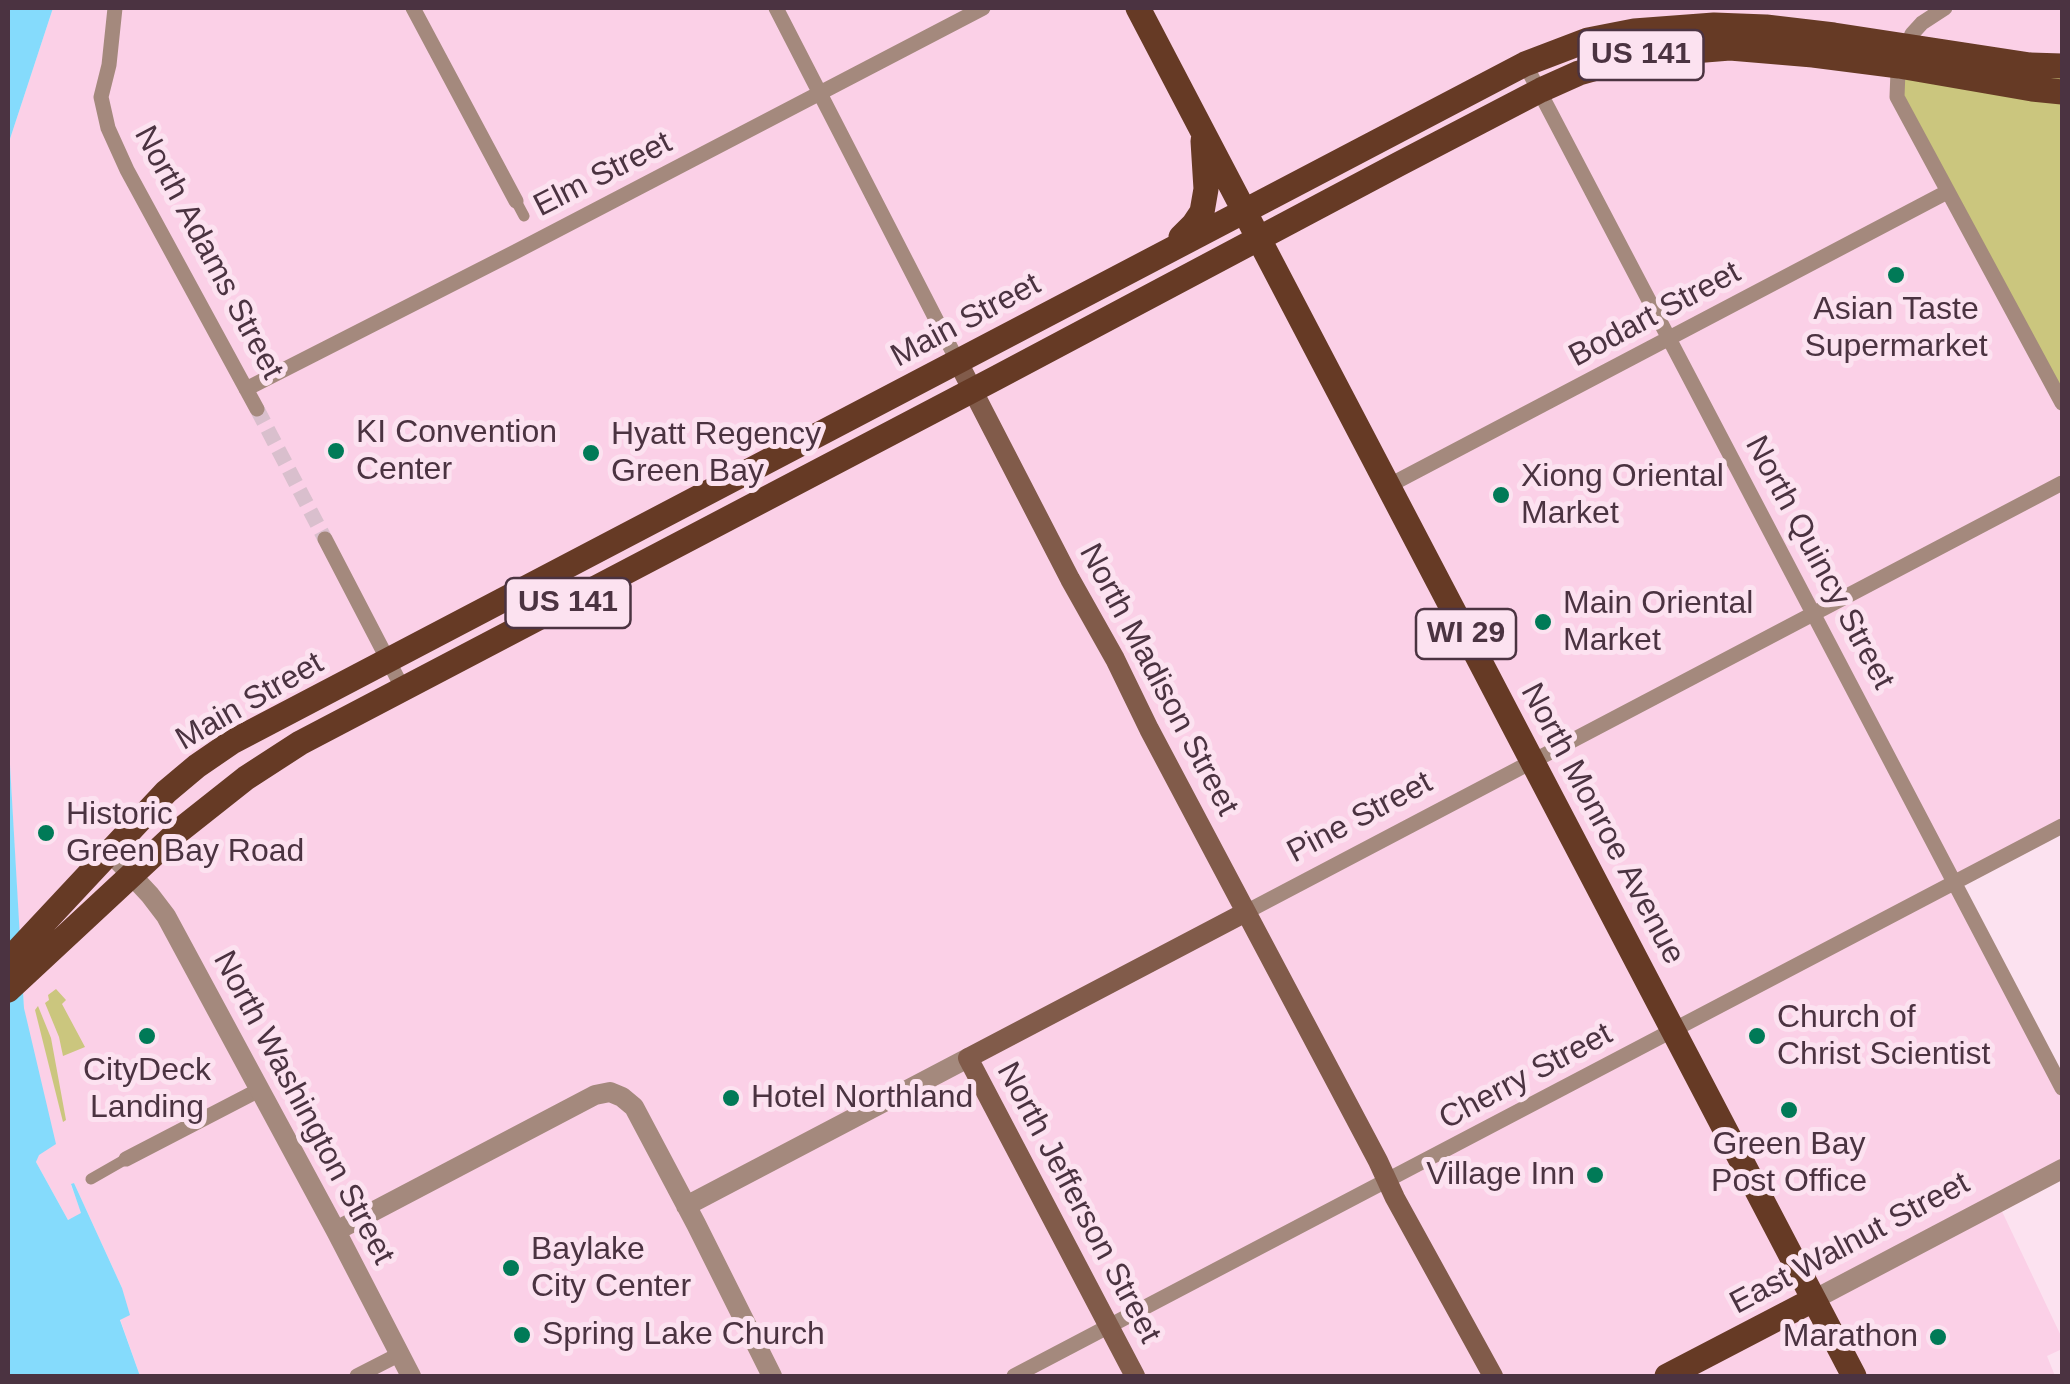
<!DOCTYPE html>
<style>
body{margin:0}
#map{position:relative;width:2070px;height:1384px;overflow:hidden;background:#fce2f0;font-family:Helvetica,sans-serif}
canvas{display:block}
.frame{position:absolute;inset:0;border:10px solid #4b3341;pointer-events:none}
</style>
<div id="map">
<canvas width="2070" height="1384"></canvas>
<div class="frame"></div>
</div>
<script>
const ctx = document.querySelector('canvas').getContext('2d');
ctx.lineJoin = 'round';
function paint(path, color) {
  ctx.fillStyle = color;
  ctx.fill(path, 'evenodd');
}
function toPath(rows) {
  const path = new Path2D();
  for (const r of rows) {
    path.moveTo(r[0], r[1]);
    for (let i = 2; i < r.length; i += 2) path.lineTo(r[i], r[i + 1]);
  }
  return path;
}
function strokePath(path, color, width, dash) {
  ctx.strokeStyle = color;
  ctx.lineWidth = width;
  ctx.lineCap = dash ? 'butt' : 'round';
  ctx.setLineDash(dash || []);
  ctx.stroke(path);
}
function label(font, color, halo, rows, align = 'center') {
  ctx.font = font + ' Helvetica,sans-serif';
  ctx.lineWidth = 10;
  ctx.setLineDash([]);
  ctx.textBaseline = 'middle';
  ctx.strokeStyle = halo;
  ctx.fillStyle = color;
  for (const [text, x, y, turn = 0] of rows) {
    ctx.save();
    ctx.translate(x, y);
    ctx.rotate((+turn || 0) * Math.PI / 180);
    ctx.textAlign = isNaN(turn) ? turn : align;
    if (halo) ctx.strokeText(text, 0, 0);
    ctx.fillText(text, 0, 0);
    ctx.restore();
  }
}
const built = toPath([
 [53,8,2062,8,2062,826,1955,883,2062,1088,2062,1169,1998,1203,2062,1338,2062,1349,2047,1356,2055,1376,140,1376,120,1319,122,1288,74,1183,71,1185,82,1214,68,1220,36,1162,38,1155,30,1040,24,1008,18,911,8,730,8,145]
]);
const green = toPath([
 [1898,71,2062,72,2062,403,1897,97],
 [56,989,66,1000,62,1004,85,1047,63,1056,59,1037,45,1003,49,1000,48,995],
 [38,1006,51,1038,66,1120,63,1122,35,1010]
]);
const water = toPath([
 [8,8,53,8,8,145],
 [8,730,24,1008,56,1144,39,1155,36,1162,68,1220,81,1213,71,1184,74,1183,122,1288,130,1315,120,1320,140,1376,8,1376]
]);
const minorTunnel = toPath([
 [257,409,325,539]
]);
const pedestrian = toPath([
 [516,201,524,216],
 [91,1179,126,1159]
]);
const minor = toPath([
 [115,8,109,65,101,97,108,128,127,170,257,409],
 [413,8,516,201],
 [776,8,958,362],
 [1945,8,1922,23,1912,34,1898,71,1897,97,2062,403],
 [1525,64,2062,1088],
 [246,389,515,252,983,8],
 [1388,486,1947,192],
 [325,539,403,689],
 [1246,912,2062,483],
 [126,1159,259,1090],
 [357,1376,400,1354],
 [1014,1376,2062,826]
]);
const tertiary = toPath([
 [110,852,150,895,166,916,336,1231,411,1376],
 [686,1206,968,1058],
 [336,1231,595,1095,610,1092,622,1097,634,1107,696,1224,772,1376],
 [1813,1300,2062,1169]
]);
const secondary = toPath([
 [958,362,1070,579,1115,659,1149,729,1378,1161,1395,1198,1493,1376],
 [1135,1376,968,1058,1246,912]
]);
const primary = toPath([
 [1138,8,1854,1376],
 [1181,237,1194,224,1202,212,1206,189,1203,141],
 [8,961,166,792,197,766,232,742,1525,64,1588,40,1634,31,1714,25,1766,27,1834,35,2030,65,2062,66],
 [8,990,179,831,246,778,300,743,996,378,1399,164,1541,90,1579,73,1643,55,1730,48,1813,55,1899,66,2032,89,2062,92],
 [1667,1376,1813,1300]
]);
const markers = [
 [1896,275,10,"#007a57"],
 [336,451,10,"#007a57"],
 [591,453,10,"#007a57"],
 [1501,495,10,"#007a57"],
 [1543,622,10,"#007a57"],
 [46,833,10,"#007a57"],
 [147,1036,10,"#007a57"],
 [1757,1036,10,"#007a57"],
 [731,1098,10,"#007a57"],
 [1789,1110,10,"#007a57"],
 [1595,1175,10,"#007a57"],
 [511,1268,10,"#007a57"],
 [522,1335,10,"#007a57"],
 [1938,1337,10,"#007a57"]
];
const shields = [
 [1641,55,125],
 [568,603,125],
 [1466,634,100]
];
const shieldNames = [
 ["US 141",1641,55],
 ["US 141",568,603],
 ["WI 29",1466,634]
];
const streetNames = [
 ["Elm Street",603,175,-27],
 ["North Adams Street",208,253,62],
 ["Bodart Street",1655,315,-28],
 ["Main Street",966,321,-28],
 ["North Quincy Street",1819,563,62],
 ["North Madison Street",1158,680,62],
 ["Main Street",250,702,-30],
 ["Pine Street",1360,818,-28],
 ["North Monroe Avenue",1602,824,62],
 ["Cherry Street",1526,1077,-28],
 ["North Washington Street",303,1108,62],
 ["North Jefferson Street",1078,1203,62],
 ["East Walnut Street",1850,1244,-28]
];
const poiNames = [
 ["Asian Taste",1896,310,"center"],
 ["Supermarket",1896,347,"center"],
 ["KI Convention",356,433],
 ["Center",356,470],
 ["Hyatt Regency",611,435],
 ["Green Bay",611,472],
 ["Xiong Oriental",1521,477],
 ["Market",1521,514],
 ["Main Oriental",1563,604],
 ["Market",1563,641],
 ["Historic",66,815],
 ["Green Bay Road",66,852],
 ["Church of",1777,1018],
 ["Christ Scientist",1777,1055],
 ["CityDeck",147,1071,"center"],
 ["Landing",147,1108,"center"],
 ["Hotel Northland",751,1098],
 ["Green Bay",1789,1145,"center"],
 ["Post Office",1789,1182,"center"],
 ["Village Inn",1575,1175,"right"],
 ["Baylake",531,1250],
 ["City Center",531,1287],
 ["Spring Lake Church",542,1335],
 ["Marathon",1918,1337,"right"]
];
paint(built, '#fbd0e7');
paint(green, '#cbc67e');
paint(water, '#85dbfc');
strokePath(minorTunnel, '#d9bfcd', 15, [15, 8]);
strokePath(pedestrian, '#a4897d', 11);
strokePath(minor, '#a4897d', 15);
strokePath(tertiary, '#a4897d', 20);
strokePath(secondary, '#815b4a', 20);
strokePath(primary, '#663a25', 25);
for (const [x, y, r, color] of markers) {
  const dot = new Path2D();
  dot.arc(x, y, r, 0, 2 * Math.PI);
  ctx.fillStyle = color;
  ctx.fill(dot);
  strokePath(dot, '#fce2f0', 4);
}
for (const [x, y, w] of shields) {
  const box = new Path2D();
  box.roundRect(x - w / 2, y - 25, w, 50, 8);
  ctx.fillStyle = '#fce2f0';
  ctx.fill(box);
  strokePath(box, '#4b3341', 2.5);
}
label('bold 30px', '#4b3341', null, shieldNames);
label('32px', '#4b3341', '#fce2f0', streetNames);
label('32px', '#4b3341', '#fce2f0', poiNames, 'left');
</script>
